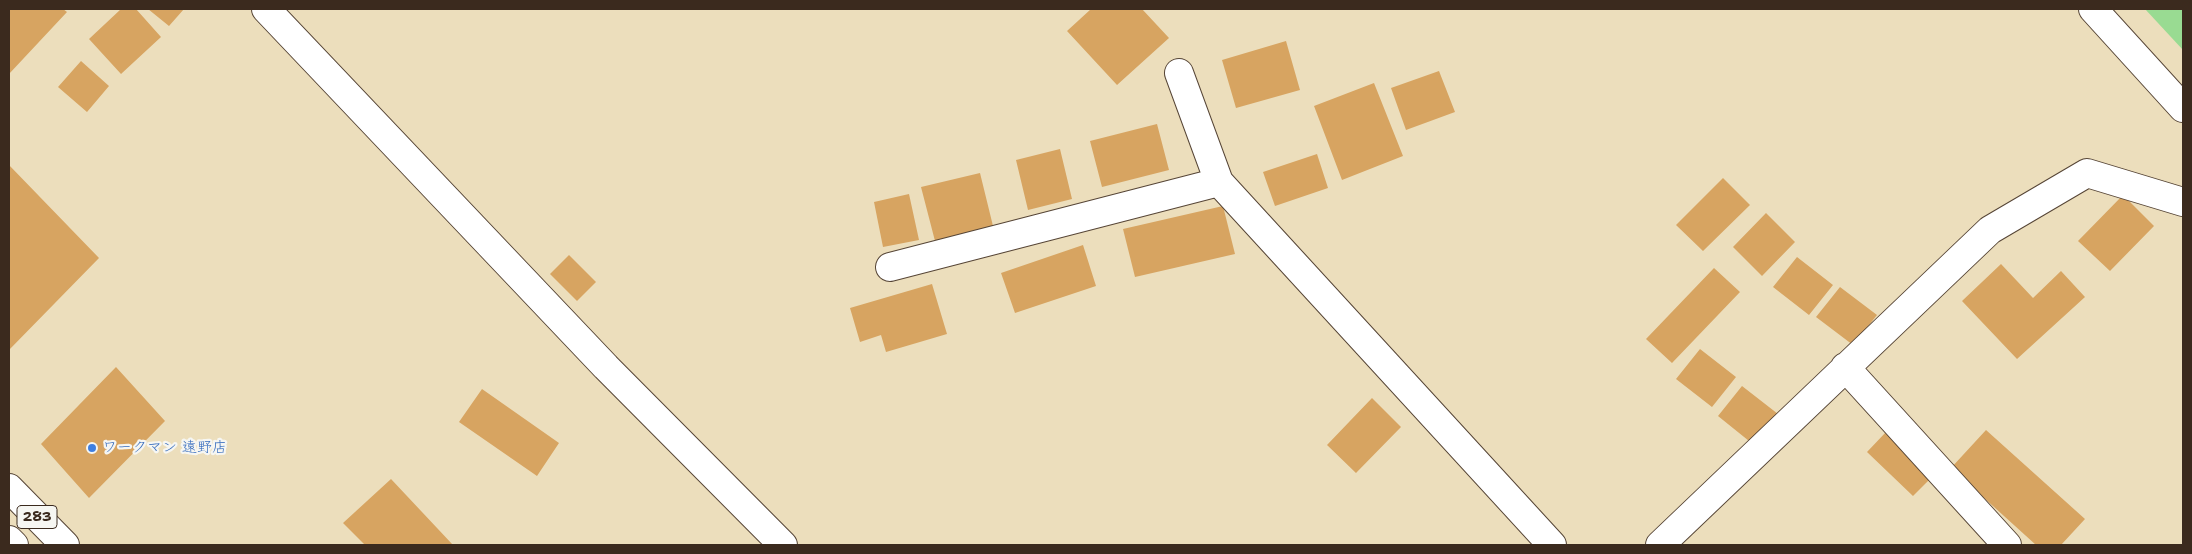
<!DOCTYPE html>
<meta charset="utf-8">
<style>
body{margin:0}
#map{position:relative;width:2192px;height:554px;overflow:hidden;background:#ecdebc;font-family:"Shantell Sans",sans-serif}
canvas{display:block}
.frame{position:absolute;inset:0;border:10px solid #3b2a1e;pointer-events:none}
</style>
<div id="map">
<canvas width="2192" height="554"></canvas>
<div class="frame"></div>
</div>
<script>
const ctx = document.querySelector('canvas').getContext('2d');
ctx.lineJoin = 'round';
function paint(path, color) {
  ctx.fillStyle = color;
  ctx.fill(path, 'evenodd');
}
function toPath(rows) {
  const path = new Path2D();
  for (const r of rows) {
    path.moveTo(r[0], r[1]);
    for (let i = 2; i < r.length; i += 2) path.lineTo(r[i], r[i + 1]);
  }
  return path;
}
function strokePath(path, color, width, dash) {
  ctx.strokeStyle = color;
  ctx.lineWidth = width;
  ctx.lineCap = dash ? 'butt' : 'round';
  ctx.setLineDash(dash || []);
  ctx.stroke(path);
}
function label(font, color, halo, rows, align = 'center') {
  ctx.font = font + ' "Shantell Sans","Klee One",sans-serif';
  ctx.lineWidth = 4.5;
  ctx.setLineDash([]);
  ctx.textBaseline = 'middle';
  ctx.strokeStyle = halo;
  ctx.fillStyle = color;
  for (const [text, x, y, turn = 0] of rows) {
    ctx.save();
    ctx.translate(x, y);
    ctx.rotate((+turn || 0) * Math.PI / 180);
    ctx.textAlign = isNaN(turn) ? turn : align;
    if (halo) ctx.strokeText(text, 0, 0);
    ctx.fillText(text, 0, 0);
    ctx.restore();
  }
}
const green = toPath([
 [2145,9,2183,9,2183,50]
]);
const building = toPath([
 [9,9,63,9,67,12,9,74],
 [121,9,136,9,161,37,121,74,89,39],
 [148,9,184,9,169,26],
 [1091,9,1142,9,1169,38,1117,85,1067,31],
 [1286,41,1300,90,1236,108,1222,60],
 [81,61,109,86,87,112,58,87],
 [1439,71,1455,112,1406,130,1391,88],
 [1374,83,1403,156,1342,180,1314,106],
 [1157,124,1169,170,1102,187,1090,141],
 [1060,149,1072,199,1028,210,1016,160],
 [1317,154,1328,188,1275,206,1263,172],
 [9,165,99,258,9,350],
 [980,173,993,226,935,241,921,187],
 [1723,178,1750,205,1703,251,1676,225],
 [909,194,919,240,883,247,874,202],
 [2123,195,2154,226,2110,271,2078,241],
 [1223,206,1235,254,1135,277,1123,229],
 [1766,213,1795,242,1762,276,1733,247],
 [1083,245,1096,286,1015,313,1001,273],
 [569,255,596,282,577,301,550,274],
 [1797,257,1833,285,1809,315,1773,287],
 [2001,264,2033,298,2061,271,2085,297,2017,359,1962,301],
 [1714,268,1740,292,1672,363,1646,339],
 [932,284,947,334,886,352,881,335,860,342,850,308],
 [1840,287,1877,315,1853,345,1816,317],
 [1700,349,1736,377,1712,407,1676,379],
 [116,367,165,421,89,498,41,444],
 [1742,386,1778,414,1754,445,1718,416],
 [482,389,559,443,537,476,459,422],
 [1372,398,1401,427,1356,473,1327,445],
 [1986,430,2085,519,2061,545,2036,545,1951,468],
 [1886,432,1932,477,1913,496,1867,452],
 [391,479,453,545,365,545,343,523]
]);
const minor = toPath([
 [266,9,606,367,783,545],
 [2093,9,2183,108],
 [1179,73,1219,182],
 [890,267,1219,182,1552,545],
 [1845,367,2007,545],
 [1660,545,1990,230,2087,173,2183,202]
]);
const highway = toPath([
 [9,488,65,545],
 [9,540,14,545]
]);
const markers = [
 [92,448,5,"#3f7fe0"]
];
const shields = [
 [37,517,40]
];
const shieldNames = [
 ["283",37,517]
];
const shopNames = [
 ["ワークマン 遠野店",102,448]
];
paint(green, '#99db92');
paint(building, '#d7a461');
strokePath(minor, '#564536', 30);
strokePath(highway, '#564536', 30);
strokePath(minor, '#fff', 28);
strokePath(highway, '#fff', 28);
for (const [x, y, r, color] of markers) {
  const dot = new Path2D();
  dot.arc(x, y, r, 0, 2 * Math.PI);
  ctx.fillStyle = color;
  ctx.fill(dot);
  strokePath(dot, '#f6f6f2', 2);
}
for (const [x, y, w] of shields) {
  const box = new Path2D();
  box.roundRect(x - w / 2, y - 11.5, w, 23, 4);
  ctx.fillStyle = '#f6f6f2';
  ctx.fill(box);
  strokePath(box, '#3b2a1e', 1);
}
label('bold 14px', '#3b2a1e', null, shieldNames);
label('15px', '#366cbe', '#f6f6f2', shopNames, 'left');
</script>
